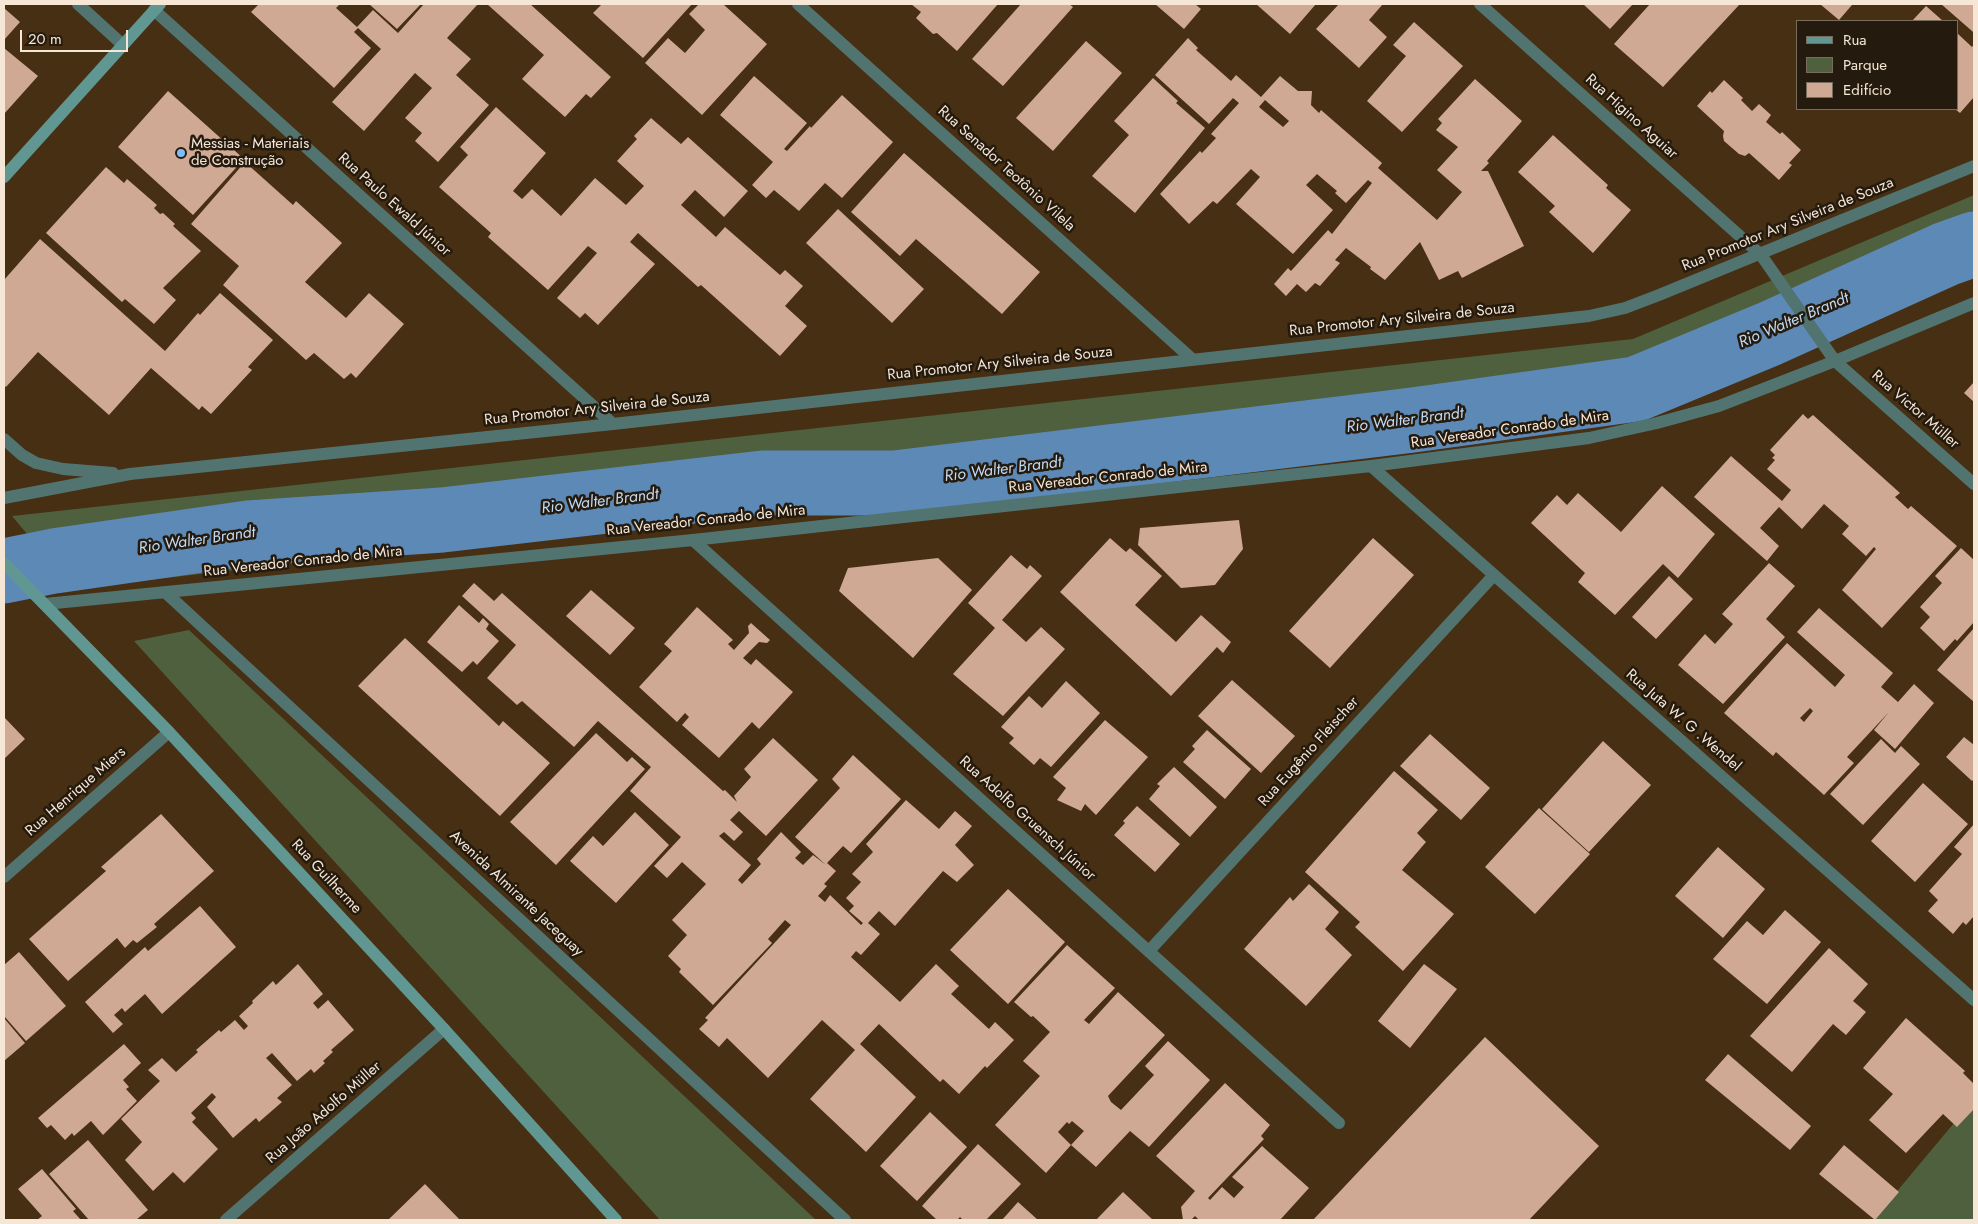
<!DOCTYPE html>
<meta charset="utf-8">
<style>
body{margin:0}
#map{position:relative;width:1978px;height:1224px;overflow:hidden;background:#462f12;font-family:Jost,sans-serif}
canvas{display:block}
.frame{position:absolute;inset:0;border:5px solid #f5e6d6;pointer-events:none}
.legend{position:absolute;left:1796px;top:20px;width:162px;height:90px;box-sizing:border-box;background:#241a0d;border:1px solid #786c5d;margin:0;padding:6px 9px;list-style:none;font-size:15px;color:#f5e6d6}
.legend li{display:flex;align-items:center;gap:10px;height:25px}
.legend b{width:25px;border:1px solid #786c5d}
.scale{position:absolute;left:20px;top:30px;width:108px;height:22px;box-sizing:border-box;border:2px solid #f5e6d6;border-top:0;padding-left:6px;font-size:15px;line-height:18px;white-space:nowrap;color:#f5e6d6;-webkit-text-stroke:4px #241a0d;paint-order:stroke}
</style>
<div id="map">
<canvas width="1978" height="1224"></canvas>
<div class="frame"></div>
<ul class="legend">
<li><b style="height:6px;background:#609793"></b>Rua</li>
<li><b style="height:14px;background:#4f603e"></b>Parque</li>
<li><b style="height:14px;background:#d0a994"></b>Edifício</li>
</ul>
<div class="scale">20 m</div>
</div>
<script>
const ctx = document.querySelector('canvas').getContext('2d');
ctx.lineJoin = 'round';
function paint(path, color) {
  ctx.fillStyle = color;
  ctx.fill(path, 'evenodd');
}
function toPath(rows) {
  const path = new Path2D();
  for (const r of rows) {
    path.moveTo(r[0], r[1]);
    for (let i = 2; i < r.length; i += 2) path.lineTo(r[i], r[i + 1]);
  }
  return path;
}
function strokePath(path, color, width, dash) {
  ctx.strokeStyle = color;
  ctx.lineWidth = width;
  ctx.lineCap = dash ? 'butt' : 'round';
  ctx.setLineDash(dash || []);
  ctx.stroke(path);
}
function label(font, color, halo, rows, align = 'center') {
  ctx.font = font + ' Jost,sans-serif';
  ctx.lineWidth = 5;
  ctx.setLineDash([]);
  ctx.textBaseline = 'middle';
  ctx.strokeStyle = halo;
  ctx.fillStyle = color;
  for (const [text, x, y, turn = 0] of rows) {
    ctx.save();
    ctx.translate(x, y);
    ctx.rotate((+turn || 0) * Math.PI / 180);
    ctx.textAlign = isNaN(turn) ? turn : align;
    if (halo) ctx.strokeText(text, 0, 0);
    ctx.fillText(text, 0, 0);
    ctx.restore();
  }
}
const green = toPath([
 [1974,195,1974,259,1609,408,73,589,12,516,1633,339],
 [189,630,816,1220,660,1220,134,641],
 [1974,1099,1974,1220,1873,1220]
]);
const river = toPath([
 [4,571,54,561,249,533,442,520,763,483,895,483,1413,420,1636,389,1769,334,1946,254,1974,244]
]);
const building = toPath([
 [259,4,340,4,336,8,357,27,373,10,398,33,424,4,478,4,447,38,471,59,456,75,489,105,438,162,415,141,422,133,405,118,432,88,415,73,364,131,332,102,381,49,358,28,354,32,371,48,334,88,251,12],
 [369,4,421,4,397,29],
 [487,4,530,4,611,77,591,98,586,94,565,117,522,79,544,55],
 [602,4,692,4,643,58,593,13],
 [699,4,723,4,767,44,702,115,645,63,668,38,685,53,705,30,689,14],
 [911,4,998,4,957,51,937,33,933,34,916,18,921,12],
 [1021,4,1069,4,1073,7,1003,86,972,59],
 [1155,4,1195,4,1201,9,1184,29],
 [1256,4,1316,4,1290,34],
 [1339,4,1383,4,1369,20,1387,37,1359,68,1316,29],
 [1583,4,1633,4,1610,29],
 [1650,4,1740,4,1663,87,1614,44],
 [1820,4,1851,4,1852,5,1839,20],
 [1941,4,1974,4,1974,33,1972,31],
 [1926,6,1943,21,1912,21],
 [4,8,20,22,4,40],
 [1414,22,1463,66,1402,132,1367,101,1406,56,1393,45],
 [1957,33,1972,47,1974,44,1974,97,1960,113,1955,109,1957,109],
 [1188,38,1198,48,1196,50,1231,81,1236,75,1261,97,1280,76,1298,91,1312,91,1311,105,1319,113,1321,110,1382,163,1378,168,1437,220,1462,192,1437,170,1458,147,1436,130,1442,123,1438,119,1475,79,1522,121,1487,161,1489,163,1481,171,1488,171,1524,246,1462,278,1458,271,1439,280,1420,242,1385,280,1370,269,1371,267,1346,248,1335,260,1340,263,1320,286,1315,283,1306,292,1297,284,1286,296,1274,284,1288,268,1291,271,1328,230,1332,234,1372,183,1368,180,1346,203,1335,193,1337,191,1317,174,1306,185,1333,210,1293,254,1236,204,1260,177,1251,169,1217,204,1213,201,1189,224,1160,194,1200,151,1202,153,1216,138,1211,134,1239,103,1233,98,1209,124,1155,75],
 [1265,100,1289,121,1283,127,1259,107],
 [1086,41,1122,73,1053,151,1016,118],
 [4,48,38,76,4,114],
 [754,76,807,123,784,149,787,151,810,126,811,128,842,95,893,142,842,198,825,183,799,211,774,190,766,198,752,185,773,162,720,115],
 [1153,78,1178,101,1176,103,1205,128,1135,213,1092,176,1129,135,1114,121],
 [1724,80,1743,98,1741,100,1752,111,1759,104,1771,115,1766,122,1780,134,1782,132,1801,150,1789,163,1792,165,1779,180,1749,153,1745,156,1739,154,1724,141,1723,136,1724,131,1697,106,1710,91,1712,93],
 [168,91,244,159,193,215,118,147],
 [496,107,546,153,513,191,522,199,532,189,561,216,595,178,626,205,644,186,617,161,637,139,634,136,651,118,681,144,688,137,748,191,724,217,695,190,681,205,716,237,725,227,780,275,785,270,803,286,785,306,807,326,780,356,701,285,698,287,638,233,630,242,655,264,598,325,585,313,580,318,557,298,597,253,588,246,548,290,488,237,491,233,439,187,468,155,460,147],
 [1553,135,1608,185,1606,188,1631,210,1593,253,1549,212,1555,206,1518,172],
 [904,153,1040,272,1002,314,916,239,900,256,851,212],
 [245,162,293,205,296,201,342,243,305,282,346,318,369,293,404,324,356,378,351,373,344,379,314,353,306,360,223,285,239,266,191,224],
 [106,167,124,183,127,179,157,205,154,208,160,214,163,213,175,224,173,226,201,251,163,288,176,300,154,324,125,299,122,302,46,233],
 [838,209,924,289,892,323,806,243],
 [40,239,165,351,198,313,200,315,220,293,273,340,248,367,252,370,211,414,202,406,199,410,151,368,109,415,38,352,6,387,4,385,4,280],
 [1974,382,1974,402,1964,393],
 [1803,414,1808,419,1813,415,1900,493,1895,497,1908,509,1911,506,1957,546,1882,628,1842,590,1876,549,1874,547,1866,556,1842,534,1849,526,1824,504,1802,529,1779,507,1760,528,1779,546,1767,561,1694,497,1731,456,1782,501,1791,490,1767,469,1775,460,1772,458,1775,455,1770,450],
 [1662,486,1715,534,1678,578,1663,564,1615,615,1578,582,1585,573,1531,523,1557,495,1567,505,1578,493,1621,532],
 [1239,520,1243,549,1215,585,1181,588,1138,545,1140,528],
 [1110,538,1126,552,1130,548,1162,576,1135,605,1176,642,1201,615,1231,642,1223,653,1217,647,1171,696,1060,592],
 [1373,538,1414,575,1330,668,1289,631],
 [1961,548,1974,560,1974,622,1957,641,1955,639,1944,651,1920,628,1930,617,1920,607,1942,583,1935,576],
 [1011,555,1027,569,1030,565,1042,576,1002,620,1026,642,1041,627,1065,649,1003,716,953,674,995,628,968,603],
 [938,558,972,590,913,658,839,591,848,568],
 [1769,563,1795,586,1766,619,1785,637,1723,704,1678,665,1705,634,1715,644,1733,624,1722,614],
 [1669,576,1693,599,1656,639,1632,617],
 [474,583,494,601,502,593,723,791,725,790,737,802,734,796,751,777,744,769,773,738,818,780,766,836,739,811,730,820,743,832,734,841,724,832,719,836,751,865,738,880,742,884,761,864,757,859,781,832,801,852,795,858,803,865,813,855,826,865,795,837,840,788,832,779,853,755,901,799,851,853,843,846,827,863,836,871,824,884,827,886,818,896,825,902,830,895,861,925,863,923,849,911,854,906,846,898,861,882,852,874,873,852,866,844,906,800,939,829,955,811,972,826,955,845,974,865,957,882,943,871,895,926,879,911,868,923,880,934,861,955,856,951,851,957,900,1002,936,964,959,986,951,994,989,1029,995,1022,1014,1040,987,1068,985,1066,959,1094,943,1079,940,1082,879,1024,860,1044,916,1097,866,1152,810,1099,855,1050,822,1020,768,1078,727,1038,719,1047,699,1029,708,1020,705,1018,791,925,785,920,768,939,772,943,713,1005,679,972,681,969,668,956,687,935,672,920,706,884,682,862,667,878,654,866,681,837,630,791,651,767,598,721,574,747,522,701,517,705,487,678,516,645,462,596],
 [591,590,635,628,610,655,566,616],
 [459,605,479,623,483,618,489,624,486,629,499,641,477,665,473,661,462,672,427,642],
 [697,607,733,640,728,644,734,650,749,633,748,626,751,623,770,640,767,643,759,642,743,658,751,665,756,659,793,692,759,729,752,722,719,758,682,725,689,717,685,713,677,722,639,687,672,651,664,644],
 [1819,608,1893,673,1881,687,1898,702,1914,684,1934,703,1895,749,1874,730,1889,712,1847,757,1854,763,1824,795,1776,752,1773,756,1724,713,1787,643,1835,687,1845,675,1797,632],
 [1810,708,1813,711,1804,722,1800,718],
 [1974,628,1974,702,1937,670],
 [405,638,499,726,503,721,550,763,500,816,358,686],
 [1232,680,1295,736,1261,773,1198,716],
 [1066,681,1100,713,1051,767,1040,758,1034,765,1009,743,1014,738,1001,727,1029,696,1042,708],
 [4,717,25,739,4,759],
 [1105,720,1148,757,1096,815,1085,804,1081,811,1057,800,1066,788,1053,777],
 [1207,730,1251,769,1225,799,1183,762,1195,749,1192,746],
 [596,733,627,762,632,757,645,769,556,865,510,822],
 [1430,734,1490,788,1461,820,1400,766],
 [1964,737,1974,745,1974,779,1972,781,1946,757],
 [1881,739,1895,753,1901,746,1920,764,1863,825,1830,794],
 [1603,741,1651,785,1589,852,1542,809],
 [1174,767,1217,807,1190,837,1149,799,1160,786,1157,784],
 [1394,771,1438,810,1417,833,1426,842,1402,870,1454,914,1403,971,1355,927,1360,922,1305,872],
 [1923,783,1968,824,1915,882,1871,841],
 [1137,806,1180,844,1155,872,1114,835,1125,823,1123,821],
 [1539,808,1590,854,1535,914,1485,867],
 [635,812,669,845,616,903,570,861,593,836,603,846],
 [161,814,214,871,154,924,157,927,137,943,133,940,125,948,117,938,68,981,29,939,106,871,101,867],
 [1974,824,1974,916,1966,925,1963,922,1953,934,1928,911,1938,900,1929,891,1962,854,1954,847],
 [1718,847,1765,889,1723,938,1675,896],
 [1309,884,1339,912,1325,929,1352,955,1306,1006,1244,949,1290,897,1293,901],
 [1008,889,1065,942,1008,1004,950,950],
 [200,906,236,947,162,1014,145,994,125,1012,122,1008,114,1015,123,1024,113,1033,85,1002,145,947,148,951],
 [1785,910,1821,942,1767,1004,1713,959,1747,921,1763,935],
 [1067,945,1115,988,1084,1020,1089,1024,1118,992,1165,1035,1108,1096,1111,1102,1121,1110,1154,1075,1145,1066,1168,1041,1210,1080,1149,1147,1130,1131,1096,1167,1071,1145,1084,1131,1072,1121,1069,1124,1067,1122,1058,1132,1071,1145,1046,1173,995,1125,1040,1076,1023,1061,1050,1032,1033,1016,1031,1017,1014,1002],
 [1829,948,1868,984,1853,1001,1866,1012,1846,1035,1833,1024,1792,1072,1750,1036],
 [19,952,66,1006,26,1041,4,1016,4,965],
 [298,964,323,994,313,1003,318,1009,328,1000,354,1030,331,1050,333,1052,323,1061,325,1063,314,1073,311,1069,297,1081,272,1053,266,1058,292,1085,277,1098,282,1102,259,1122,256,1118,233,1138,207,1107,216,1097,212,1093,191,1113,196,1118,192,1122,218,1149,184,1183,173,1172,153,1191,125,1160,142,1142,121,1119,160,1081,148,1070,162,1058,176,1072,198,1052,196,1050,219,1030,221,1032,235,1020,244,1030,248,1026,239,1016,253,1003,252,1001,273,981,276,985],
 [1424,964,1457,989,1410,1048,1378,1021],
 [4,1018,25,1043,4,1061],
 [1906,1018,1965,1071,1963,1073,1974,1084,1974,1109,1957,1127,1943,1114,1906,1153,1869,1120,1893,1094,1863,1068],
 [1485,1037,1599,1146,1529,1220,1313,1220],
 [124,1044,141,1063,123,1080,129,1087,126,1089,137,1101,103,1135,91,1121,74,1136,72,1133,65,1140,51,1125,47,1128,38,1118],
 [1728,1054,1811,1126,1790,1150,1705,1080],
 [1225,1083,1270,1125,1261,1136,1264,1139,1208,1198,1210,1200,1222,1187,1234,1198,1244,1187,1232,1177,1262,1146,1309,1188,1280,1220,1199,1220,1195,1216,1192,1219,1193,1220,1183,1220,1181,1207,1195,1191,1156,1156],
 [930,1112,967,1147,917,1201,880,1166],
 [88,1140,148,1210,136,1220,89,1220,49,1174],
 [978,1144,1021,1184,986,1220,963,1220,960,1217,957,1220,937,1220,922,1206],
 [1844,1145,1899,1192,1875,1220,1819,1174],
 [42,1169,76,1209,73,1211,81,1220,37,1220,42,1216,18,1189],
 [425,1184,460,1220,388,1220],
 [1123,1192,1153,1220,1096,1220],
 [1018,1202,1038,1220,1002,1220]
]);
const minor = toPath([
 [78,4,123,45],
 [798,4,1192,359],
 [1480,4,1761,255,1835,361,1974,484],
 [154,10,613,424],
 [4,439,22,455,36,463,63,469,113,473],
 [1371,466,1974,1000],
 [4,498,130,474,613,424,1589,316,1625,308,1659,295,1974,166],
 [693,540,1339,1123],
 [165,592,845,1220],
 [45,604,693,540,1371,466,1589,438,1657,423,1719,406,1835,361,1974,303],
 [4,877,169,732],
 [1149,951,1494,575],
 [226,1220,444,1029]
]);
const secondary = toPath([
 [4,177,160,4],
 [4,563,169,732,444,1029,616,1220]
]);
const markers = [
 [181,153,5,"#81bcfa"]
];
const streetNames = [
 ["Rua Higino Aguiar",1631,117,42],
 ["Rua Senador Teotônio Vilela",1006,169,42],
 ["Rua Paulo Ewald Júnior",394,205,42],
 ["Rua Promotor Ary Silveira de Souza",1788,225,-22],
 ["Rua Promotor Ary Silveira de Souza",1402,320,-6],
 ["Rua Promotor Ary Silveira de Souza",1000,364,-6],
 ["Rua Promotor Ary Silveira de Souza",597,409,-6],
 ["Rua Victor Müller",1915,410,41],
 ["Rua Vereador Conrado de Mira",1510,430,-8],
 ["Rua Vereador Conrado de Mira",1108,478,-6],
 ["Rua Vereador Conrado de Mira",706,521,-6],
 ["Rua Vereador Conrado de Mira",303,562,-6],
 ["Rua Juta W. G .Wendel",1683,721,41],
 ["Rua Eugênio Fleischer",1309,752,-48],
 ["Rua Henrique Miers",76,792,-41],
 ["Rua Adolfo Gruensch Júnior",1027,819,42],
 ["Rua Guilherme",326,877,47],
 ["Avenida Almirante Jaceguay",516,894,43],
 ["Rua João Adolfo Müller",324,1113,-41]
];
const poiNames = [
 ["Messias - Materiais",191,144],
 ["de Construção",191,161]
];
const waterNames = [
 ["Rio Walter Brandt",1794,321,-23],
 ["Rio Walter Brandt",1405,421,-7],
 ["Rio Walter Brandt",1003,470,-7],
 ["Rio Walter Brandt",600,502,-7],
 ["Rio Walter Brandt",197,541,-8]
];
paint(green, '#4f603e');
strokePath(river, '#5d89b7', 65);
paint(building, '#d0a994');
strokePath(minor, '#527471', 12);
strokePath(secondary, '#609793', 12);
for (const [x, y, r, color] of markers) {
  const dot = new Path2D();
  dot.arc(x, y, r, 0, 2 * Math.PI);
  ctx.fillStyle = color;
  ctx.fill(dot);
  strokePath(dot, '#241a0d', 2);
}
label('15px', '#f5e6d6', '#241a0d', streetNames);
label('15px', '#f5e6d6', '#241a0d', poiNames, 'left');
label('italic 16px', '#c0d9f4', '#241a0d', waterNames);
</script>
